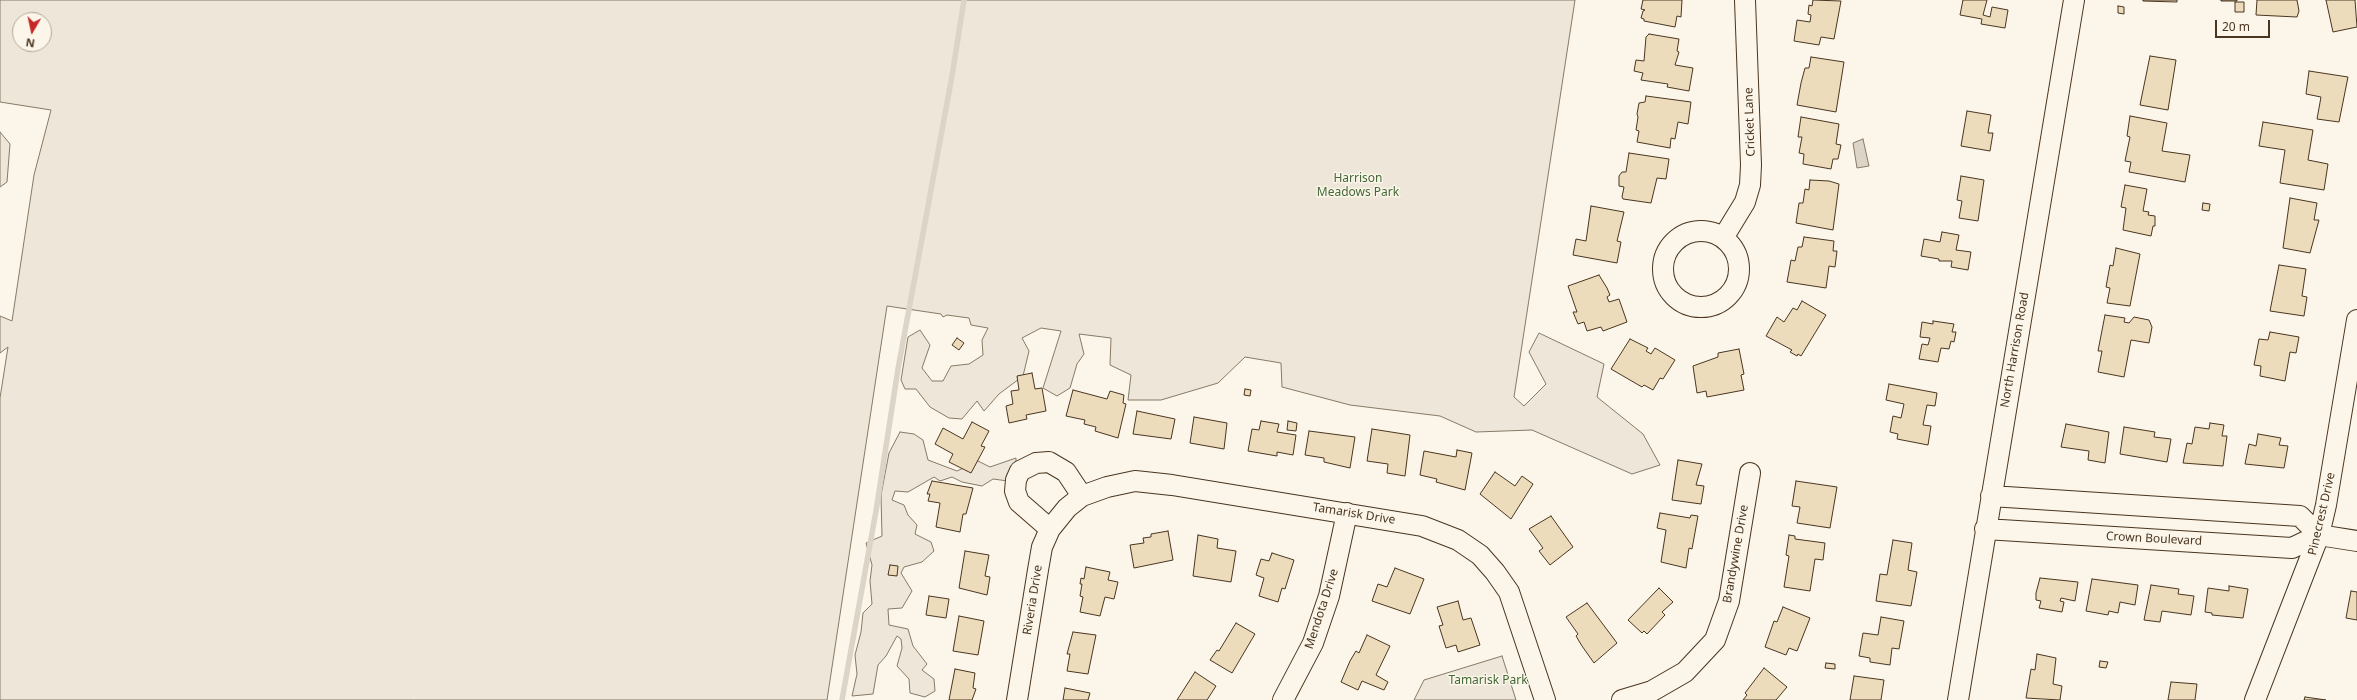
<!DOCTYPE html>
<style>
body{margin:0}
#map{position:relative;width:2357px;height:700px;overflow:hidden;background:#fbf6e9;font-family:"Noto Sans",sans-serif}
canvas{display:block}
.north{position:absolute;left:12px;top:12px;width:40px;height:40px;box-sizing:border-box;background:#fbf6e9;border:1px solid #b4a999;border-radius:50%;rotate:189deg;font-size:11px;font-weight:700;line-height:16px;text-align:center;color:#4a3520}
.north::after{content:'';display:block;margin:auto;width:14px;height:18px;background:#c62828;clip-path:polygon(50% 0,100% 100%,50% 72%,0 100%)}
.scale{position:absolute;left:2215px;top:20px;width:55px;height:18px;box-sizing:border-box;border:2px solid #4a3520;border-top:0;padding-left:5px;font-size:12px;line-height:14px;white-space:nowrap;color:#4a3520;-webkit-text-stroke:3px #fbf6e9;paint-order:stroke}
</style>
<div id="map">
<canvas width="2357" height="700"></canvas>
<div class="north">N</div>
<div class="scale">20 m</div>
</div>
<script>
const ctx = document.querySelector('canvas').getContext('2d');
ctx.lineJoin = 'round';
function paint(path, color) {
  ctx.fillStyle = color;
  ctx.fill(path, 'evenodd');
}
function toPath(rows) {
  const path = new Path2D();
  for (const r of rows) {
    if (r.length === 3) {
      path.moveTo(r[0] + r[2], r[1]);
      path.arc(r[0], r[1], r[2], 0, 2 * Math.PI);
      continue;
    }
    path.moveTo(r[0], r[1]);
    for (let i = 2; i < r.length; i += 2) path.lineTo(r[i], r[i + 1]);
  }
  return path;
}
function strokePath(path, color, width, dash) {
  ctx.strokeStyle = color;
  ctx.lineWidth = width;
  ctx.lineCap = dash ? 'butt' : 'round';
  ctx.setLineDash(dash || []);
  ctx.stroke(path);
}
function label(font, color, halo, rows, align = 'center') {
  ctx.font = font + ' "Noto Sans",sans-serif';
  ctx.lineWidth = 3;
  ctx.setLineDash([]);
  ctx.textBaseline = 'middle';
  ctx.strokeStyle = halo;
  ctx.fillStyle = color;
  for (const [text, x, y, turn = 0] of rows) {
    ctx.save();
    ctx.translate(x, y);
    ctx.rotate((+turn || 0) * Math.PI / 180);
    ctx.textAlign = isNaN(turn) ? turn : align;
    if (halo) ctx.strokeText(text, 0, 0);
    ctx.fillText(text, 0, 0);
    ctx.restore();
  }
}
const green = toPath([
 [0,0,1575,0,1514,397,1524,406,1546,384,1529,352,1539,333,1604,364,1597,397,1643,434,1660,465,1632,474,1532,430,1476,432,1440,416,1350,405,1282,387,1281,363,1245,357,1218,383,1161,400,1128,400,1131,375,1110,365,1111,338,1079,334,1084,354,1077,364,1070,388,1057,396,1043,388,1061,331,1041,328,1022,338,1029,351,1023,376,999,394,984,411,977,401,962,419,949,418,930,407,916,389,905,389,901,380,908,337,920,330,930,345,922,368,932,381,943,381,951,366,969,364,983,355,982,340,988,328,971,325,969,318,947,315,943,317,941,314,887,306,827,700,0,700,0,398,8,347,0,353,0,316,12,321,34,175,51,110,0,102,0,0],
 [20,20,44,20,44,44,20,44,20,20],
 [0,132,10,144,7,182,0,187,0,132],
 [900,432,914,434,923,440,928,460,957,471,978,461,990,467,1016,458,1016,471,1008,481,993,479,982,486,962,482,952,477,940,481,934,477,908,492,895,491,892,500,904,505,908,515,917,525,915,534,931,542,934,551,922,562,904,567,901,573,912,591,902,608,888,609,889,625,908,629,913,646,927,664,922,670,934,679,935,691,925,697,910,693,909,679,897,666,902,648,901,639,897,636,886,656,878,665,873,694,852,696,857,674,855,655,861,632,863,613,872,604,870,581,872,565,866,543,882,536,881,495,889,453,900,432],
 [1502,656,1516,700,1414,700,1424,680,1502,656]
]);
const water = toPath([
 [1863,139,1869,166,1857,168,1853,143,1863,139]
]);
const stream = toPath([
 [842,700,876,511,898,369,952,76,964,0]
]);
const building = toPath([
 [1643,0,1682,0,1681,17,1677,16,1675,27,1644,21,1644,19,1641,18,1643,11,1645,10,1641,9,1643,0],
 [1813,0,1841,1,1834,39,1821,37,1819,45,1794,41,1797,20,1810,22,1811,15,1808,14,1809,5,1812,6,1813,0],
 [1963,0,1987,0,1983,15,1990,17,1992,7,2008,10,2005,28,1981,24,1982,19,1960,15,1963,0],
 [2143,0,2177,0,2177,2,2143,1,2143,0],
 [2221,0,2237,0,2237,1,2221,1,2221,0],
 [2257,0,2297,0,2299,11,2297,17,2256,15,2257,0],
 [2326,0,2355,0,2357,27,2333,32,2326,0],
 [2235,2,2244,2,2244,12,2235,12,2235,2],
 [2118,6,2124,7,2124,14,2118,13,2118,6],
 [1649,34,1679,39,1677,51,1679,52,1675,65,1693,68,1689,91,1667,87,1668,84,1641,80,1643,73,1634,71,1636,60,1644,61,1646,37,1649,34],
 [2150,56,2176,60,2168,110,2140,105,2150,56],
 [1811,57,1844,62,1836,112,1797,105,1801,83,1805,68,1809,68,1811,57],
 [2309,71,2348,77,2339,122,2317,119,2321,97,2306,94,2309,71],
 [1646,96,1691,102,1688,124,1678,122,1675,139,1671,138,1670,148,1637,142,1639,131,1636,130,1638,117,1637,114,1639,103,1645,102,1646,96],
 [1967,111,1991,115,1988,133,1993,133,1990,151,1961,146,1967,111],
 [2130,116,2167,123,2162,151,2190,155,2185,182,2129,172,2131,162,2125,161,2130,137,2127,136,2130,116],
 [1801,117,1839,124,1836,144,1841,145,1838,159,1833,159,1831,169,1803,164,1804,154,1799,153,1802,137,1798,137,1801,117],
 [2263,122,2313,130,2308,160,2328,164,2324,190,2280,183,2285,150,2259,146,2263,122],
 [1629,153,1669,159,1666,179,1657,178,1651,203,1623,199,1622,197,1624,187,1619,186,1619,176,1622,172,1626,172,1629,153],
 [1961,176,1984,180,1978,221,1959,218,1962,201,1957,200,1961,176],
 [1810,180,1829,181,1839,184,1833,230,1796,223,1799,203,1803,203,1805,189,1809,190,1810,180],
 [2125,185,2147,189,2143,211,2149,212,2148,215,2155,216,2155,226,2153,226,2151,236,2123,230,2126,208,2121,207,2125,185],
 [2290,198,2317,203,2314,220,2319,220,2310,253,2283,248,2290,198],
 [2203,203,2210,204,2209,211,2202,210,2203,203],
 [1591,206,1624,212,1617,241,1621,242,1617,263,1573,255,1576,239,1586,241,1591,206],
 [1942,232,1959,235,1956,250,1971,252,1968,270,1951,267,1952,261,1939,261,1939,259,1921,256,1924,239,1940,242,1942,232],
 [1804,237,1834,241,1833,251,1837,251,1835,267,1829,266,1826,288,1787,282,1791,260,1795,261,1798,247,1802,247,1804,237],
 [2116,248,2140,254,2130,306,2107,303,2110,288,2106,287,2110,265,2113,266,2116,248],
 [2279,265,2306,269,2302,296,2307,297,2304,316,2270,311,2279,265],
 [1599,275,1607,288,1610,295,1607,297,1609,302,1619,299,1627,322,1603,331,1601,327,1587,331,1584,322,1578,324,1573,312,1577,312,1568,286,1599,275],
 [1802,301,1826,315,1801,356,1798,354,1797,356,1790,352,1792,350,1766,336,1777,317,1784,322,1793,308,1797,310,1802,301],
 [2105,315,2125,318,2124,322,2129,323,2134,317,2149,320,2152,327,2149,343,2131,340,2124,377,2098,372,2102,351,2098,351,2105,315],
 [1933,321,1954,324,1952,332,1956,332,1954,342,1951,341,1949,349,1941,348,1938,362,1919,359,1922,344,1928,345,1930,338,1920,337,1922,322,1933,324,1933,321],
 [2270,332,2299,337,2296,353,2290,352,2285,381,2260,376,2261,366,2254,365,2259,339,2268,340,2270,332],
 [957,338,964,343,959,350,952,345,957,338],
 [1630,339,1648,348,1646,351,1651,354,1655,348,1675,360,1663,379,1660,378,1653,390,1644,385,1642,387,1611,369,1630,339],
 [1739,349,1744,374,1741,375,1744,390,1707,397,1706,391,1697,393,1693,366,1718,357,1718,353,1739,349],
 [1032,373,1035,389,1042,388,1046,411,1026,415,1027,419,1009,423,1006,406,1013,404,1011,391,1019,390,1017,376,1032,373],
 [1889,384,1937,393,1935,406,1927,405,1923,425,1931,426,1928,445,1897,439,1898,434,1890,432,1893,416,1901,418,1904,404,1886,400,1889,384],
 [1245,389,1251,390,1250,396,1244,395,1245,389],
 [1073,390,1107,399,1110,391,1124,395,1123,403,1126,404,1118,438,1095,431,1096,427,1084,424,1085,420,1066,416,1073,390],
 [1137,411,1175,419,1171,439,1133,434,1137,411],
 [1194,417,1227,423,1224,449,1190,443,1194,417],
 [1261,421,1279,424,1277,432,1296,435,1293,455,1277,452,1277,456,1248,451,1252,429,1259,430,1261,421],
 [1288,421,1297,423,1296,431,1287,430,1288,421],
 [972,422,989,431,981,446,985,447,971,473,949,462,953,454,935,444,943,428,963,439,972,422],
 [2210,423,2224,425,2222,436,2227,436,2223,466,2183,463,2187,443,2192,444,2195,427,2209,429,2210,423],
 [2066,424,2109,432,2105,463,2088,460,2089,451,2061,447,2066,424],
 [2124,427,2155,432,2154,437,2171,439,2167,462,2120,454,2124,427],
 [1372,429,1410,435,1405,476,1387,473,1388,464,1367,461,1372,429],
 [1309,431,1355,437,1350,468,1324,462,1324,458,1305,455,1309,431],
 [2258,434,2281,438,2279,445,2288,446,2284,468,2245,464,2249,444,2256,446,2258,434],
 [1457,450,1472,453,1465,490,1436,482,1437,479,1420,475,1424,451,1456,457,1457,450],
 [1678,460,1702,464,1696,485,1704,486,1701,504,1672,500,1678,460],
 [1495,472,1515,486,1522,476,1533,484,1511,519,1480,494,1495,472],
 [932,481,973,488,966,514,963,514,960,532,936,527,940,503,928,501,930,494,927,494,932,481],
 [1796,481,1837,487,1830,528,1797,523,1800,507,1792,506,1796,481],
 [1660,513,1690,518,1691,515,1698,516,1692,549,1689,548,1686,568,1661,562,1666,530,1657,528,1660,513],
 [1551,516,1573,547,1550,565,1539,551,1543,548,1529,529,1551,516],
 [1168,531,1173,560,1134,568,1130,545,1144,543,1143,538,1151,537,1151,534,1168,531],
 [1198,535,1218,539,1217,548,1236,551,1231,582,1193,576,1198,535],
 [1789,535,1795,536,1795,539,1825,543,1823,560,1815,559,1810,591,1784,587,1789,556,1786,555,1789,535],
 [1893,540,1912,543,1908,570,1917,572,1911,606,1876,601,1880,574,1887,575,1893,540],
 [965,551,989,555,985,576,990,577,987,595,959,588,965,551],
 [1272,553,1294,560,1285,589,1282,588,1278,602,1259,596,1264,578,1256,575,1261,559,1269,561,1272,553],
 [890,565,898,566,897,576,888,575,890,565],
 [1086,567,1110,572,1108,580,1118,582,1114,599,1105,597,1100,616,1080,612,1083,597,1080,596,1082,584,1080,584,1081,578,1084,579,1086,567],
 [1395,568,1424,579,1410,614,1372,601,1378,584,1387,587,1395,568],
 [2040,578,2078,582,2075,601,2061,598,2060,601,2064,602,2062,612,2039,608,2041,601,2036,600,2036,593,2040,578],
 [2092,579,2138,585,2135,605,2120,602,2118,613,2109,611,2108,615,2086,611,2092,579],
 [2151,585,2179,589,2178,594,2194,596,2191,615,2162,611,2160,622,2144,620,2151,585],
 [2229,586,2248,589,2243,618,2212,615,2212,613,2205,612,2208,588,2229,591,2229,586],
 [1659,588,1673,602,1662,612,1665,615,1647,634,1644,631,1642,633,1628,620,1659,588],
 [2351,591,2357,592,2357,620,2346,618,2351,591],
 [929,596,949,599,946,618,926,615,929,596],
 [1458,601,1463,620,1471,618,1480,645,1458,652,1456,645,1446,648,1439,626,1443,625,1437,607,1458,601],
 [1587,603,1617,643,1594,663,1582,646,1576,636,1578,634,1566,617,1587,603],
 [1783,607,1810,618,1797,651,1789,648,1786,655,1765,647,1774,621,1777,622,1783,607],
 [959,616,984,621,978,655,953,651,959,616],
 [1881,617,1904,621,1899,649,1892,648,1890,665,1870,662,1870,658,1859,656,1863,633,1878,635,1881,617],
 [1236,623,1255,634,1232,673,1210,660,1217,650,1219,651,1236,623],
 [1073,632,1096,635,1088,674,1067,671,1070,654,1067,654,1073,632],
 [1367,635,1390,646,1376,675,1388,682,1384,690,1362,681,1358,690,1341,682,1350,661,1356,651,1359,653,1367,635],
 [2037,654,2056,658,2053,684,2062,686,2060,700,2026,698,2031,669,2035,670,2037,654],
 [2100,661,2108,662,2106,668,2099,667,2100,661],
 [1826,663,1835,664,1835,669,1825,668,1826,663],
 [1764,668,1787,687,1776,700,1743,700,1747,695,1745,693,1764,668],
 [955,669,975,673,973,688,976,689,972,700,949,700,955,669],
 [1195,672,1216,686,1207,700,1177,700,1195,672],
 [1854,676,1884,680,1881,700,1850,700,1854,676],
 [2171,682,2197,684,2195,700,2168,700,2171,682],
 [1065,688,1090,693,1088,700,1063,700,1065,688],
 [2305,697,2326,700,2304,700,2305,697]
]);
const minor = toPath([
 [1701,269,38],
 [1723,238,1745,202,1750,185,1751,165,1745,0],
 [1991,496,2300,516,2319,535],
 [1050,529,1019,502,1015,491,1016,480,1020,471,1036,463,1049,462,1066,472,1082,496],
 [1985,529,2292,548,2319,535,2357,541],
 [1017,700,1038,570,1042,547,1050,529,1067,508,1082,496,1107,487,1135,481,1172,485,1422,526,1458,540,1480,555,1495,572,1509,592,1545,700],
 [1283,700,1313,643,1329,596,1347,513],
 [1622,700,1652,691,1685,672,1715,640,1729,601,1750,473],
 [1958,700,2074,0],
 [2255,700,2319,535,2326,505,2357,320]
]);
const streetNames = [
 ["Cricket Lane",1750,122,-92],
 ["North Harrison Road",2015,350,-80],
 ["Tamarisk Drive",1354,514,9],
 ["Pinecrest Drive",2322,514,-77],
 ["Crown Boulevard",2154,539,3],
 ["Brandywine Drive",1736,554,-80],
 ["Riveria Drive",1033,600,-81],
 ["Mendota Drive",1322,609,-72]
];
const parkNames = [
 ["Harrison",1358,179],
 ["Meadows Park",1358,193],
 ["Tamarisk Park",1488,681]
];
paint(green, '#ede6d9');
strokePath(green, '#887966', 1);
paint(water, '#dcd4c6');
strokePath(water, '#887966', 1);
strokePath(stream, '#dcd4c6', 5.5);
paint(building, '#ecdcbc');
strokePath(building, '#4a3520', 1);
strokePath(minor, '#4a3520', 22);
strokePath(minor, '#fbf6e9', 20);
label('12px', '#4a3520', '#fbf6e9', streetNames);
label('12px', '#436837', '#fbf6e9', parkNames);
</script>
